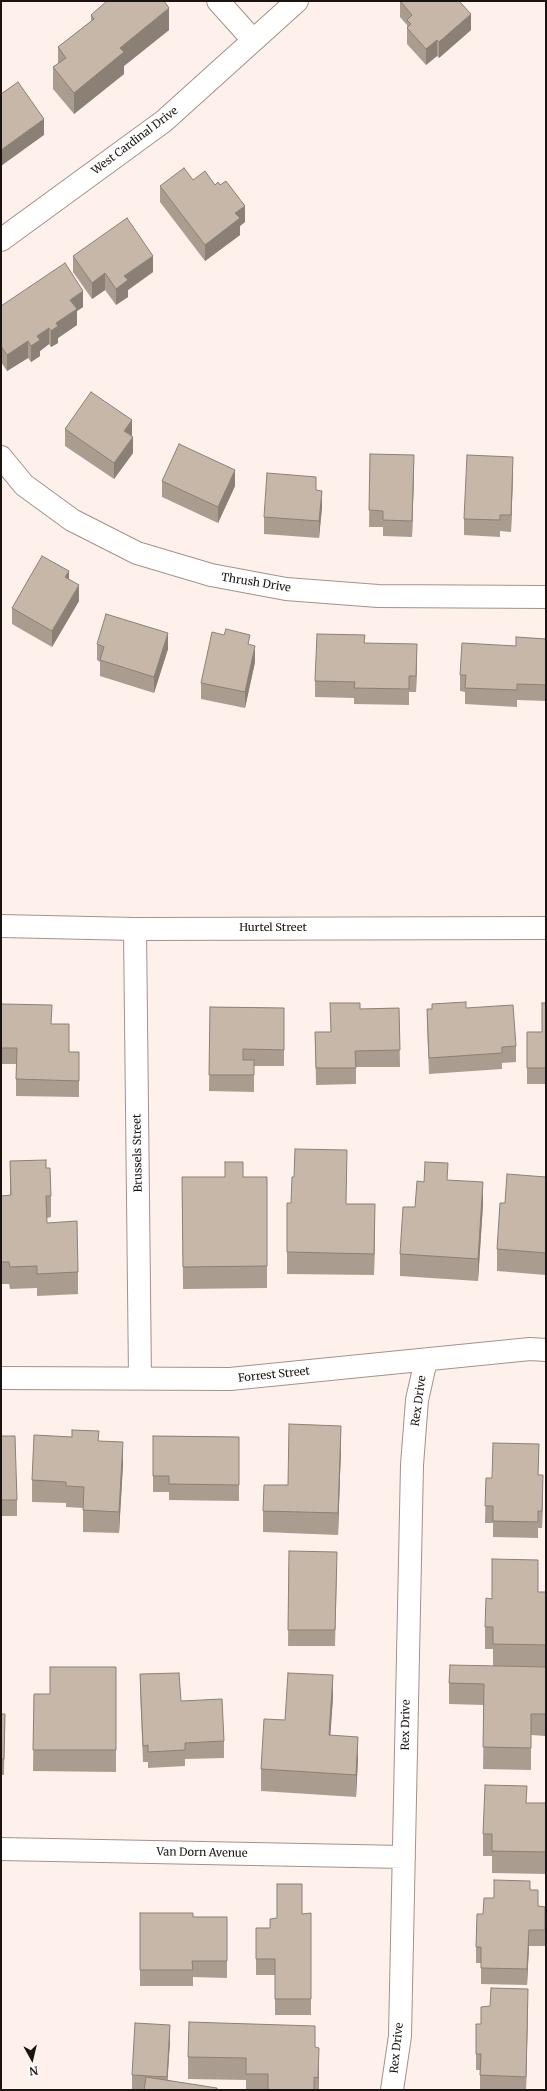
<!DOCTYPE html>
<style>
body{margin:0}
#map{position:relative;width:547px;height:2091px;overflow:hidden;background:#fef1eb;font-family:Merriweather,serif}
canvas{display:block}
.frame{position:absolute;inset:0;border:2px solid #1a1310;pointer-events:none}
.north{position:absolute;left:12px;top:2039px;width:40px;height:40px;-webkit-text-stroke:3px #fff;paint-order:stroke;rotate:172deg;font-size:11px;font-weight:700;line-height:16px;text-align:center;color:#1a1310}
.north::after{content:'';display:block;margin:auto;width:14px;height:18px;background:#1a1310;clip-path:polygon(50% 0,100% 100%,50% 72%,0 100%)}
</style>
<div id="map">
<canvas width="547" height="2091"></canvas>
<div class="frame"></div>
<div class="north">N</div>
</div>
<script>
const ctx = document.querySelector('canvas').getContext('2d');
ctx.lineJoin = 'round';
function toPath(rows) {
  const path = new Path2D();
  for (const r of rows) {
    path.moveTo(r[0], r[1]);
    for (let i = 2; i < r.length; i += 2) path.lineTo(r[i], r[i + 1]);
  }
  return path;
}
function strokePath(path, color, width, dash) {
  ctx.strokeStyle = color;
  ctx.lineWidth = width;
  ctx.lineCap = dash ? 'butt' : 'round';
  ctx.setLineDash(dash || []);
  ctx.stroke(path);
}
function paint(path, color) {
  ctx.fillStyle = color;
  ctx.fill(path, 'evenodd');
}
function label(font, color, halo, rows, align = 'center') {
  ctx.font = font + ' Merriweather,serif';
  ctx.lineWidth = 4;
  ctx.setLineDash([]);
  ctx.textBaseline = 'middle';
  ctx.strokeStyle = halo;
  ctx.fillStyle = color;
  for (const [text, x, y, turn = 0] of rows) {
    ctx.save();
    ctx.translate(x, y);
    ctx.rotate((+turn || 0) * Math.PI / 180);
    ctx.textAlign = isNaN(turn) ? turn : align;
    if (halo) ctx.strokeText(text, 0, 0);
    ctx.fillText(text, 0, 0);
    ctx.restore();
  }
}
const minor = toPath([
 [218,1,253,40],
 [1,240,164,121,297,1],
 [1,457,24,485,72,520,137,553,211,575,286,589,378,596,546,597],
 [135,929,140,1378],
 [1,1378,230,1379,530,1349,546,1350],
 [1,1849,404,1857],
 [392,2090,400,2036,412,1465,417,1400,426,1360]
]);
const tertiary = toPath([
 [1,926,135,929,546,928]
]);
const wall = toPath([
 [400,1,471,30,439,58,437,56,426,65,407,44,407,25,400,17],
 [91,15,169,30,124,66,124,74,74,114,53,89,53,67,58,64,58,47,91,21],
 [193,180,215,185,245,222,240,226,240,235,205,261,160,202,160,186],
 [73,256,153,272,128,290,128,297,116,305,105,290,92,299,73,272],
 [1,306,83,307,77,311,77,325,58,338,58,343,51,347,49,344,40,351,40,356,31,362,28,358,7,371,1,362],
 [65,429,132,436,133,453,114,479,65,446],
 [370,454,414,471,412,537,383,536,383,527,369,527],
 [513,473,511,532,500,531,500,537,464,535,464,519],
 [162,481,235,486,218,523,162,497],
 [316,490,322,507,319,538,264,534,264,517],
 [69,579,79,601,52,647,12,624,12,608],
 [546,639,546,701,517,700,517,707,465,704,465,692,460,691,460,675,516,646],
 [365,643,417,661,416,692,409,692,409,705,354,704,354,698,315,697,315,681],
 [97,644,168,649,154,693,100,676,100,662,97,660],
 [250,644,255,662,245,708,201,699,201,683],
 [546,1003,546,1084,527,1084,527,1032,542,1032],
 [1,1004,52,1024,69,1052,79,1052,79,1097,16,1096,16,1064,1,1064],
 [210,1007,284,1008,284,1066,254,1066,254,1092,209,1091],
 [399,1008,400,1067,356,1067,356,1084,316,1085,315,1032,330,1032,360,1009],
 [466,1008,516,1046,516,1062,502,1063,502,1069,429,1074,427,1025,427,1009],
 [10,1161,46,1168,51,1196,51,1217,47,1218,47,1223,78,1272,78,1294,37,1296,37,1288,10,1289,9,1284,1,1284,1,1196,10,1195],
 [182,1177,267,1177,267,1288,183,1289],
 [546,1177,546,1275,497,1271,497,1249,505,1203],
 [448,1180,483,1204,478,1281,400,1276,400,1254,424,1182],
 [346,1204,375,1226,374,1275,287,1274,287,1252],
 [1,1436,17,1500,17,1516,1,1516],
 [153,1436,239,1437,239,1501,169,1500,169,1492,153,1492],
 [99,1441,123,1464,119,1533,83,1532,83,1508,66,1507,66,1503,32,1502,32,1480],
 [341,1447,338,1535,263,1532,263,1511,288,1485],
 [539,1460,538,1475,543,1491,542,1528,538,1528,538,1538,493,1537,493,1523,485,1523,486,1478,492,1478],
 [289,1551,337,1568,335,1646,288,1646],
 [538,1592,546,1592,546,1667,493,1666,493,1649,485,1649,485,1627,492,1599],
 [116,1667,116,1772,33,1771,34,1694,50,1694],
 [546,1667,546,1736,531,1735,531,1770,483,1769,484,1705,449,1704,449,1683],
 [140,1674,181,1701,224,1741,224,1758,185,1759,185,1766,148,1768,148,1762,143,1762,140,1690],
 [333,1697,330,1735,358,1759,356,1797,261,1791,261,1769,285,1720],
 [1,1714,5,1714,4,1775,1,1775],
 [527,1803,546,1803,546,1874,492,1873,492,1856,483,1856,483,1834],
 [530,1890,545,1923,545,1946,529,1946,527,1985,481,1984,481,1963,476,1963,476,1947,483,1914,494,1898],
 [140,1913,193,1917,227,1917,227,1978,193,1977,193,1986,140,1986],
 [311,1913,311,2015,275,2015,275,1975,256,1975,256,1928,270,1928,277,1918,302,1914],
 [528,2005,526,2090,480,2090,480,2070,476,2070,476,2054,481,2024],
 [170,2041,167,2080,217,2090,132,2090,132,2075],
 [315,2047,319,2069,319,2090,246,2090,246,2080,188,2079,188,2057]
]);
const shadedWall = toPath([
 [169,8,169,30,124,66,124,74,74,114,74,93,120,48],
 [471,14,471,30,439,58,439,42],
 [437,40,437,56,426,65,426,49],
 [44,119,44,135,1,166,1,150],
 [245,206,245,222,240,226,240,235,205,261,205,245,235,213],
 [153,256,153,272,128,290,128,297,116,305,116,289,124,276],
 [105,273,105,290,92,299,92,283],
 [83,291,83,307,77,311,77,325,58,338,58,343,51,347,51,331,56,323,70,300],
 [49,328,49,344,40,351,40,356,31,362,31,346,37,336],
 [28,341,28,358,7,371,7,355],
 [132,420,132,436,124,431],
 [133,437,133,453,114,479,114,463],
 [414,455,414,471,412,537,412,521],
 [513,457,513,473,511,532,511,515],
 [235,470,235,486,218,523,218,507],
 [322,491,322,507,319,538,319,521],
 [69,571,69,587,65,577],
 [79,585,79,601,52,647,52,631],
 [168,633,168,649,154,693,154,677],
 [417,644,417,661,416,692,416,676],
 [255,646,255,662,245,708,245,692],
 [483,1182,483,1204,478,1281,478,1259],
 [375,1204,375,1226,374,1275,374,1254],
 [341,1426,341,1447,338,1535,338,1513],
 [123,1442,123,1464,119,1533,119,1512],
 [543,1475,543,1491,542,1528,542,1511],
 [333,1675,333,1697,329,1757,329,1735],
 [358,1737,358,1759,356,1797,356,1775],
 [529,1930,529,1946,527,1985,527,1969],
 [528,1989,528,2005,526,2090,526,2077],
 [170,2025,170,2041,167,2090,167,2077],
 [319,2048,319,2069,318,2090,318,2078]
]);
const building = toPath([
 [107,1,164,1,169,8,120,48,124,52,74,93,53,67,66,58,58,47,94,19,91,15,107,1],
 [400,1,459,1,471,14,439,42,437,40,426,49,407,28,411,24,407,20,412,15,400,1],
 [18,82,44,119,1,150,1,94,18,82],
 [184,168,193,180,205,171,215,185,218,182,220,185,226,181,245,206,235,213,240,218,205,245,160,186,184,168],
 [127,218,153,256,124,276,128,280,116,289,105,273,92,283,73,256,127,218],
 [65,263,83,291,70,300,77,309,56,323,58,326,51,331,49,328,37,336,40,340,31,346,28,341,7,355,1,346,1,306,65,263],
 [91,392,132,420,124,431,133,437,114,463,65,429,91,392],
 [179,444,235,470,218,507,162,481,179,444],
 [370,454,414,455,412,521,383,520,383,511,369,510,370,454],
 [467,455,513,457,511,515,500,515,500,520,464,519,467,455],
 [267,473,316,477,316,490,322,491,319,521,264,517,267,473],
 [42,556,69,571,65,577,79,585,52,631,12,608,42,556],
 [106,614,168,633,154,677,100,660,104,647,97,644,106,614],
 [226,629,250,635,248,644,255,646,245,692,201,683,212,632,224,635,226,629],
 [317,634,365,635,364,643,417,644,416,676,409,676,409,689,354,688,355,682,315,681,317,634],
 [516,637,546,639,546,685,517,684,517,690,465,688,466,675,460,675,462,643,516,646,516,637],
 [466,1002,466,1008,513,1005,516,1046,502,1047,502,1053,429,1058,427,1009,432,1009,432,1004,466,1002],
 [330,1003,360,1003,360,1009,399,1008,400,1050,355,1051,356,1068,316,1068,315,1032,331,1032,330,1003],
 [542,1003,546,1003,546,1068,527,1068,527,1032,542,1032,542,1003],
 [1,1004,52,1005,51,1024,69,1024,69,1052,79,1052,79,1081,16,1079,17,1048,1,1048,1,1004],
 [210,1007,284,1008,284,1050,243,1049,243,1060,254,1060,254,1075,209,1075,210,1007],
 [295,1149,347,1150,346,1204,375,1204,374,1254,287,1252,287,1203,291,1203,292,1177,294,1177,295,1149],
 [46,1160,46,1168,50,1168,51,1196,46,1196,47,1223,77,1221,78,1272,37,1274,37,1266,10,1267,9,1262,1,1262,1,1196,11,1195,10,1161,46,1160],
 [225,1162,243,1162,243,1177,267,1177,267,1266,183,1267,182,1177,225,1177,225,1162],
 [425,1162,448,1163,447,1180,483,1182,478,1259,400,1254,403,1207,415,1207,417,1181,424,1182,425,1162],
 [507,1174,546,1177,546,1253,497,1249,500,1203,505,1203,507,1174],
 [289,1424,341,1426,338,1513,263,1511,264,1485,288,1485,289,1424],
 [72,1430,99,1431,98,1441,123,1442,119,1512,83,1510,84,1487,66,1486,66,1482,32,1480,34,1435,72,1437,72,1430],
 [1,1436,15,1436,17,1500,1,1500,1,1436],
 [153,1436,239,1437,239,1485,169,1484,169,1476,153,1476,153,1436],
 [493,1443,539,1444,538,1475,543,1475,542,1511,538,1511,538,1522,493,1521,493,1506,485,1506,486,1478,492,1478,493,1443],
 [289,1551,337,1552,335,1630,288,1630,289,1551],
 [492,1559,538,1560,538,1592,546,1592,546,1645,493,1644,493,1627,485,1627,486,1598,492,1599,492,1559],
 [450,1665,546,1667,546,1714,531,1714,531,1748,483,1747,484,1684,449,1683,450,1665],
 [50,1667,116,1667,116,1750,33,1750,34,1694,50,1694,50,1667],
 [179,1673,181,1701,222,1699,224,1741,185,1743,185,1750,148,1752,148,1745,143,1746,140,1674,179,1673],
 [288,1673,333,1675,329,1735,358,1737,356,1775,261,1769,264,1719,285,1720,288,1673],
 [1,1714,5,1714,4,1759,1,1759,1,1714],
 [485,1785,527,1786,526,1803,546,1803,546,1852,492,1851,492,1834,483,1834,485,1785],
 [494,1880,530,1881,530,1890,538,1890,538,1906,545,1907,545,1930,529,1930,527,1969,481,1968,481,1947,476,1947,477,1914,483,1914,484,1898,494,1898,494,1880],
 [277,1884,302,1884,302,1914,311,1913,311,1999,275,1999,275,1959,256,1959,256,1928,270,1928,270,1919,277,1918,277,1884],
 [140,1913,193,1913,193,1917,227,1917,227,1961,192,1961,193,1970,140,1970,140,1913],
 [491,1988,528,1989,526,2077,480,2075,481,2054,476,2054,476,2024,481,2024,481,2007,490,2006,491,1988],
 [189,2022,315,2026,315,2047,319,2048,318,2078,314,2077,314,2090,268,2090,268,2074,246,2074,246,2058,188,2057,189,2022],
 [135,2023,170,2025,167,2077,132,2075,135,2023],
 [146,2077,217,2088,217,2090,144,2090,146,2077]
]);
const streetNames = [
 ["West Cardinal Drive",135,141,-37],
 ["Thrush Drive",256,583,9],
 ["Hurtel Street",273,928],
 ["Brussels Street",138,1153,-91],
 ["Forrest Street",274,1375,-6],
 ["Rex Drive",419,1401,-82],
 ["Rex Drive",406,1725,-89],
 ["Van Dorn Avenue",202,1853,1],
 ["Rex Drive",397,2048,-84]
];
strokePath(minor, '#a59189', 24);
strokePath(tertiary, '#a59189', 24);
strokePath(minor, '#fff', 22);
strokePath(tertiary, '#fff', 22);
paint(wall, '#aa9d90');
paint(shadedWall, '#8b8076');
paint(building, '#c6b7a8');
strokePath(building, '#8b8076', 1);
label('11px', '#1a1310', '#fff', streetNames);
</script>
